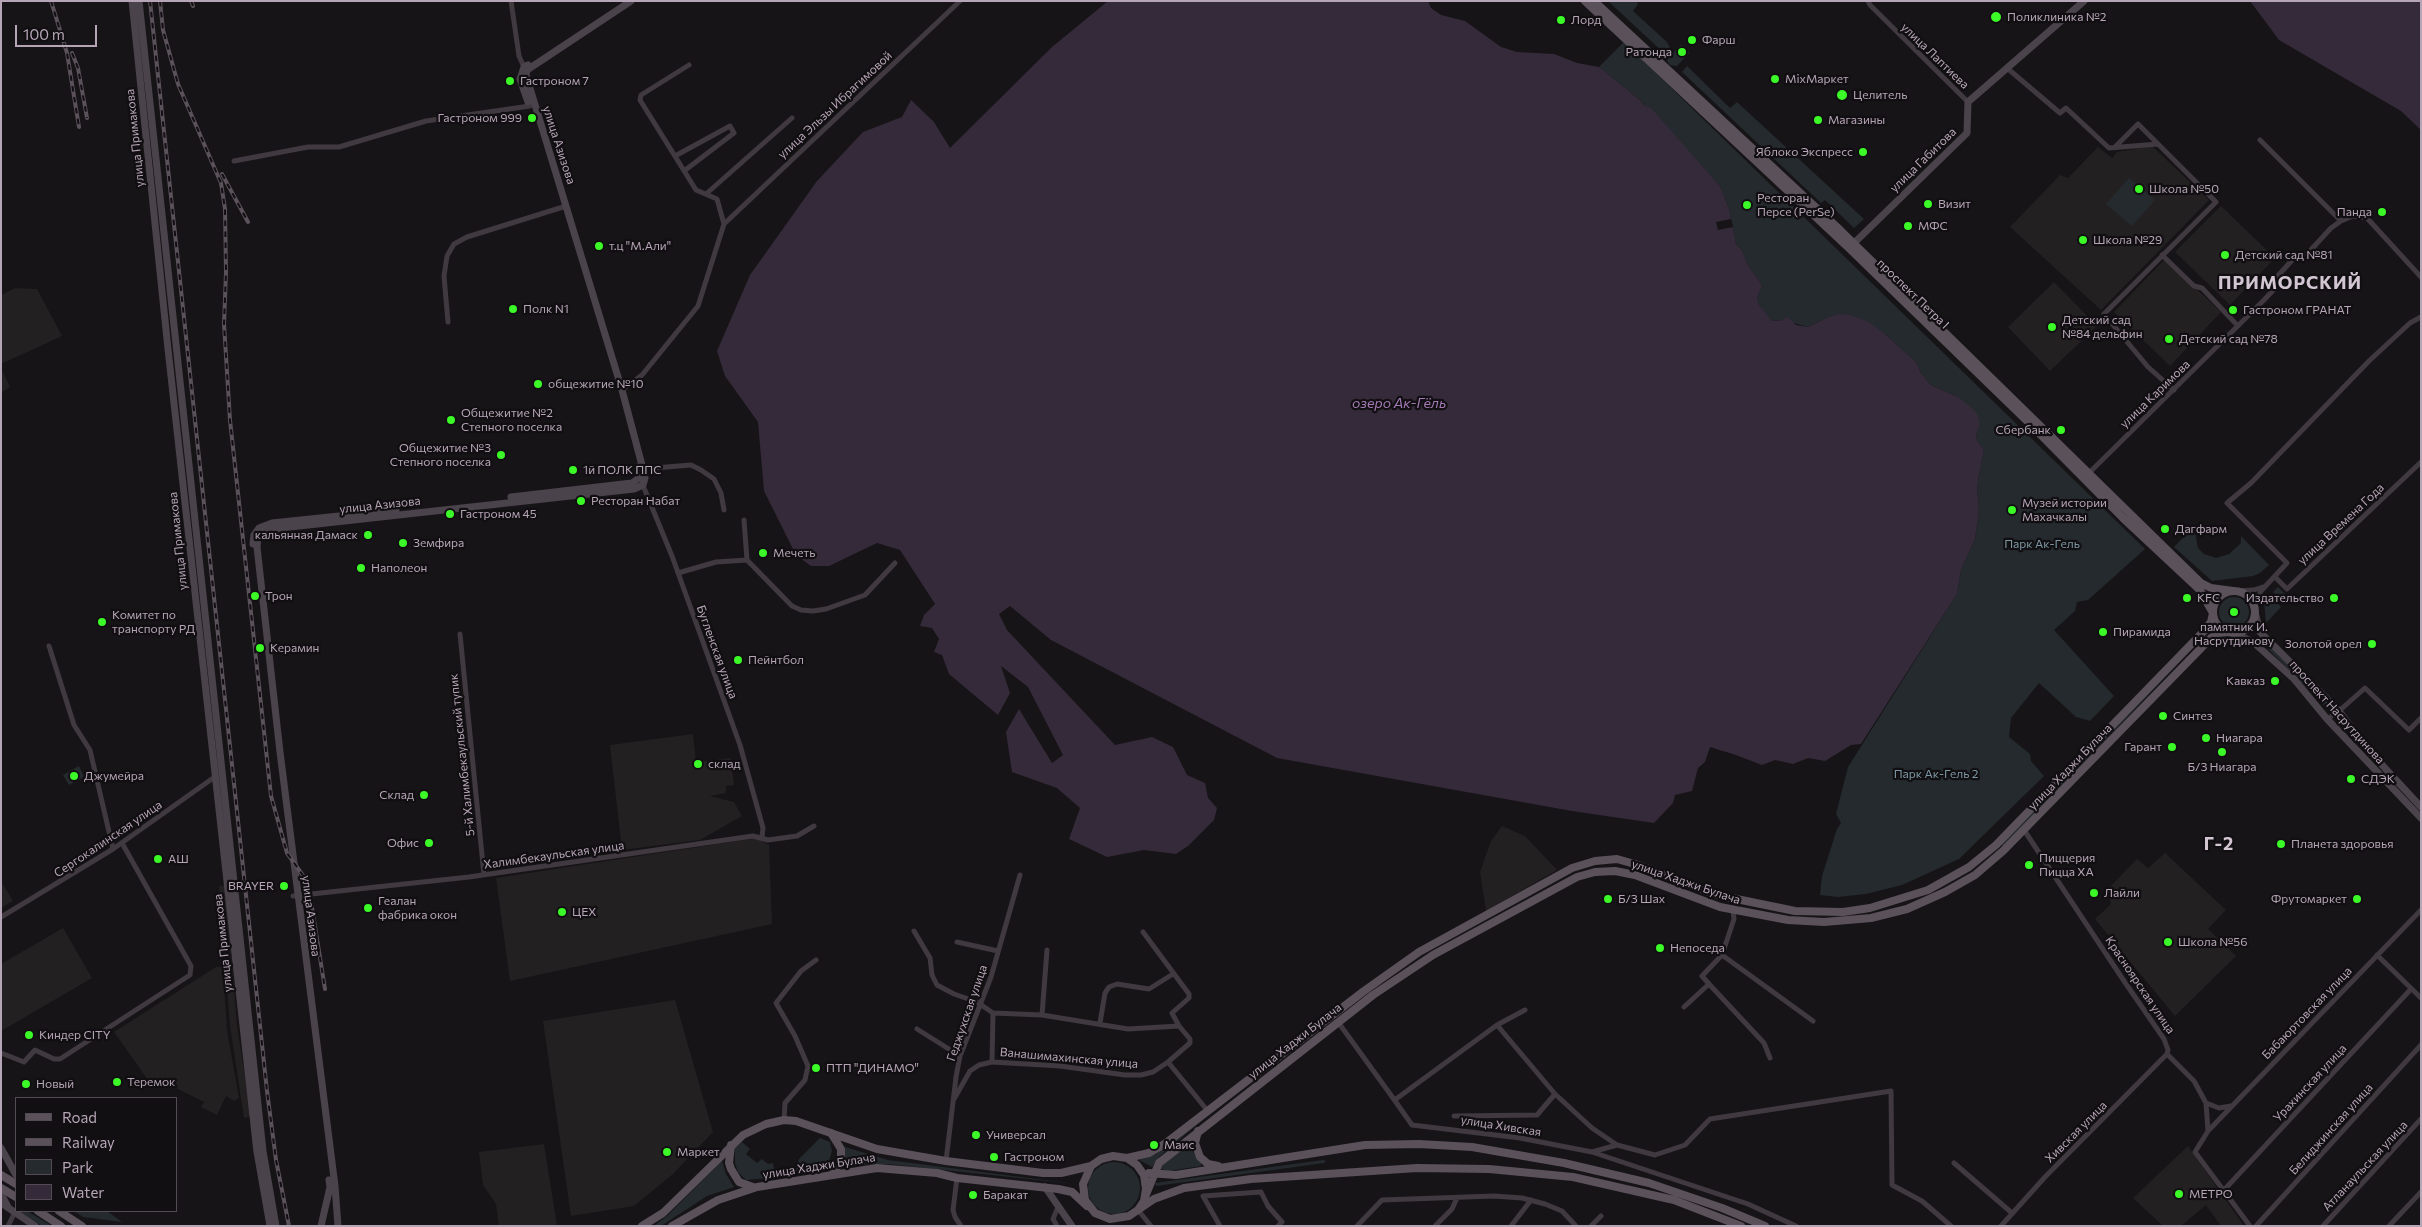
<!DOCTYPE html>
<meta charset="utf-8">
<style>
body{margin:0}
#map{position:relative;width:2422px;height:1227px;overflow:hidden;background:#161416;font-family:Commissioner,sans-serif}
canvas{display:block}
.frame{position:absolute;inset:0;border:2px solid #b6a5b7;pointer-events:none}
.legend{position:absolute;left:15px;top:1097px;width:162px;height:115px;box-sizing:border-box;background:#110f11;border:1px solid #534b53;margin:0;padding:6px 9px;list-style:none;font-size:15px;color:#b6a5b7}
.legend li{display:flex;align-items:center;gap:10px;height:25px}
.legend b{width:25px;border:1px solid #534b53}
.scale{position:absolute;left:15px;top:25px;width:82px;height:22px;box-sizing:border-box;border:2px solid #b6a5b7;border-top:0;padding-left:6px;font-size:15px;line-height:18px;white-space:nowrap;color:#b6a5b7;-webkit-text-stroke:4px #110f11;paint-order:stroke}
</style>
<div id="map">
<canvas width="2422" height="1227"></canvas>
<div class="frame"></div>
<ul class="legend">
<li><b style="height:6px;background:#5a515a"></b>Road</li>
<li><b style="height:6px;background:#5a515a"></b>Railway</li>
<li><b style="height:14px;background:#242a2e"></b>Park</li>
<li><b style="height:14px;background:#352a3a"></b>Water</li>
</ul>
<div class="scale">100 m</div>
</div>
<script>
const ctx = document.querySelector('canvas').getContext('2d');
ctx.lineJoin = 'round';
function paint(path, color) {
  ctx.fillStyle = color;
  ctx.fill(path, 'evenodd');
}
function toPath(rows) {
  const path = new Path2D();
  for (const r of rows) {
    if (r.length === 3) {
      path.moveTo(r[0] + r[2], r[1]);
      path.arc(r[0], r[1], r[2], 0, 2 * Math.PI);
      continue;
    }
    path.moveTo(r[0], r[1]);
    for (let i = 2; i < r.length; i += 2) path.lineTo(r[i], r[i + 1]);
  }
  return path;
}
function strokePath(path, color, width, dash) {
  ctx.strokeStyle = color;
  ctx.lineWidth = width;
  ctx.lineCap = dash ? 'butt' : 'round';
  ctx.setLineDash(dash || []);
  ctx.stroke(path);
}
function label(font, color, halo, rows, align = 'center') {
  ctx.font = font + ' Commissioner,sans-serif';
  ctx.lineWidth = 4.5;
  ctx.setLineDash([]);
  ctx.textBaseline = 'middle';
  ctx.strokeStyle = halo;
  ctx.fillStyle = color;
  for (const [text, x, y, turn = 0] of rows) {
    ctx.save();
    ctx.translate(x, y);
    ctx.rotate((+turn || 0) * Math.PI / 180);
    ctx.textAlign = isNaN(turn) ? turn : align;
    if (halo) ctx.strokeText(text, 0, 0);
    ctx.fillText(text, 0, 0);
    ctx.restore();
  }
}
const built = toPath([
 [2152,146,2209,200,2101,310,2010,227,2060,175,2068,178,2098,147,2112,158,2117,152],
 [2221,206,2275,258,2230,305,2175,252],
 [2165,259,2221,312,2170,366,2114,312],
 [2054,282,2097,326,2050,371,2008,327],
 [15,288,37,289,62,336,1,364,1,295],
 [1,368,10,387,1,393],
 [693,734,696,762,731,758,734,785,726,786,726,793,710,796,734,802,742,816,700,840,622,850,610,745],
 [1502,826,1525,836,1557,870,1486,911,1480,872,1491,841],
 [757,838,769,845,772,924,510,981,496,878],
 [2165,853,2226,910,2208,929,2236,956,2175,1016,2095,919,2111,904,2108,889,2137,859,2148,868],
 [1,881,13,901,1,908],
 [225,885,237,1025,251,1116,244,1118,230,1026,219,886],
 [63,928,92,978,1,1031,1,964],
 [216,967,223,967,227,1031,239,1098,234,1101,226,1096,217,1115,201,1107,204,1102,178,1089,166,1080,153,1087,114,1032],
 [675,1000,713,1132,673,1174,634,1206,571,1216,543,1021],
 [544,1144,557,1226,499,1226,496,1204,483,1185,479,1152],
 [2188,1146,2244,1226,2221,1226,2206,1205,2181,1226,2163,1226,2133,1198]
]);
const green = toPath([
 [1608,1,1636,1,1638,4,1633,11,1667,42,1671,50,1666,55],
 [1624,42,2145,549,2088,600,2077,602,2075,611,2054,630,2114,696,2090,721,2076,717,2039,683,2011,718,2009,737,2030,754,2031,761,2044,776,1959,859,1902,885,1866,894,1838,897,1820,895,1822,876,1837,829,1841,823,1836,814,1848,767,1957,594,1961,570,1975,539,1979,510,1977,487,1984,449,1977,441,1976,433,1958,397,1931,385,1921,373,1916,362,1884,333,1850,315,1828,317,1808,327,1783,320,1772,321,1759,306,1757,298,1762,285,1748,265,1742,250,1736,244,1729,209,1720,186,1651,109,1643,105,1640,100,1599,67],
 [1681,45,1689,53,1677,66,1670,65,1667,61,1668,58],
 [1687,66,1730,108,1737,102,1864,219,1854,228,1825,200,1821,203,1682,72],
 [2129,178,2155,200,2132,226,2106,204],
 [2191,530,2195,533,2198,548,2204,554,2216,558,2229,554,2241,543,2241,536,2269,565,2260,573,2253,576,2212,581,2174,547],
 [2278,587,2289,598,2284,603,2273,592],
 [2269,594,2281,607,2266,623,2264,600],
 [2234,612,15],
 [2205,635,2046,803,2003,846,2001,844,2177,661],
 [2260,636,2334,709,2331,712,2257,638],
 [79,766,84,777,69,785,63,775],
 [1206,1117,1159,1157,1152,1167,1139,1160,1156,1154],
 [820,1138,830,1142,832,1151,828,1164,795,1173,799,1159],
 [742,1142,750,1149,746,1154,757,1163,762,1159,768,1164,773,1163,774,1170,788,1168,780,1177,746,1180,738,1172,735,1163,735,1148],
 [1188,1144,1201,1163,1201,1166,1169,1171,1160,1169,1167,1160],
 [845,1147,888,1160,1076,1184,888,1164,844,1165],
 [1323,1160,1326,1161,1324,1163,1156,1186,1155,1183],
 [722,1161,726,1174,734,1187,707,1196,661,1226,654,1226,667,1216],
 [1114,1188,26],
 [18,1211,27,1211,52,1226,42,1226],
 [74,1211,107,1211,122,1222,83,1217]
]);
const water = toPath([
 [1108,1,1428,1,1431,8,1441,15,1465,21,1501,47,1517,52,1554,54,1577,63,1599,67,1640,100,1643,105,1651,108,1720,186,1729,209,1736,244,1742,250,1748,265,1762,285,1757,298,1759,305,1772,321,1783,320,1787,317,1796,325,1808,327,1828,317,1840,314,1850,315,1867,321,1884,333,1916,362,1921,373,1931,385,1958,397,1974,410,1978,416,1980,426,1976,433,1977,441,1984,449,1977,487,1979,510,1975,539,1961,570,1957,594,1861,744,1851,745,1825,761,1808,758,1793,764,1775,760,1762,765,1736,755,1710,747,1705,762,1698,768,1692,791,1675,795,1673,803,1654,823,1572,811,1277,758,1051,640,1010,606,999,614,1007,630,1115,745,1152,737,1173,747,1187,775,1205,783,1208,798,1217,808,1214,820,1188,846,1176,854,1144,850,1107,857,1069,839,1080,808,1057,788,1012,772,1006,732,1019,709,1052,763,1063,755,1028,687,1001,666,1010,693,998,715,949,674,942,655,934,652,939,639,932,628,920,626,924,615,935,604,900,550,877,543,829,566,811,566,796,555,764,491,758,422,725,376,717,351,750,275,817,181,863,132,902,117,911,100,934,122,950,148,1052,47],
 [2250,1,2421,1,2421,130,2401,111,2279,40]
]);
const pier = toPath([
 [1731,219,1733,227,1718,230,1716,222]
]);
const street = toPath([
 [511,1,519,56,524,67],
 [1868,1,1870,5,1968,102],
 [2007,68,2060,113,2066,108,2109,148,2158,144],
 [2260,140,2341,221,2353,216,2367,218,2421,277],
 [2116,146,2138,124,2216,202,2104,314,2148,367,2174,390],
 [675,156,730,126,734,133,684,171],
 [234,161,308,147,339,147,426,121,530,106],
 [706,194,792,118],
 [724,224,960,1],
 [2162,255,2194,286,2202,288,2238,326],
 [448,322,444,276,447,256,454,244,467,237,563,207],
 [622,390,642,375,698,306,724,224,717,199,696,190,640,100,641,95,689,65],
 [642,469,691,465,701,470,714,479,721,493,724,510],
 [2088,474,2264,300,2278,285,2276,278,2294,258,2308,253,2331,228,2341,221],
 [642,483,672,556,740,745,763,828,762,837],
 [744,520,747,560],
 [678,573,716,562,747,560,792,606,801,610,813,611,826,609,865,595,895,563],
 [2275,577,2287,589,2421,462],
 [2233,591,2254,590,2263,587],
 [2254,608,2261,591,2287,563,2227,503,2251,483,2369,361,2410,323,2421,317],
 [460,634,484,875],
 [49,646,74,725,90,750,113,849],
 [2327,719,2339,711,2365,688,2409,730,2421,718],
 [2024,830,2124,981,2164,1039,2168,1050,2167,1054,2194,1081,2206,1103,2208,1131,2195,1152,2250,1226],
 [293,896,469,877,753,836,768,840,797,836,814,826],
 [1733,911,1734,919,1722,955,1813,1021],
 [1,917,113,849,216,776],
 [914,931,930,958,932,975,937,985,954,994,977,1002,993,1013,1042,1015,1128,1029,1179,1026,1190,1039,1190,1043,1168,1062,1153,1072,1141,1075,1125,1075,1060,1066,992,1062,979,1065,970,1071,954,1099],
 [1143,932,1189,994,1189,998,1172,1013,1179,1026],
 [957,942,998,951],
 [2377,955,2421,998],
 [1709,984,1764,1043,1770,1058],
 [1684,1007,1709,984,1702,976,1722,955],
 [1042,1015,1047,950],
 [1338,1022,1393,1098,1396,1099,1497,1025,1525,1010],
 [1100,1023,1105,993,1109,987,1117,984,1149,989,1173,974],
 [1497,1025,1555,1094,1592,1128,1617,1145,1655,1155,1685,1145,1710,1119,1891,1091,1892,1185,1922,1201,1951,1226],
 [917,1029,960,1056],
 [1,1053,24,1062,35,1050,54,1059,60,1059,190,975,191,966,122,843],
 [992,1062,993,1013],
 [1168,1062,1207,1110],
 [1393,1098,1412,1125,1520,1138,1592,1152,1617,1145],
 [2206,1103,2219,1108,2231,1106],
 [1454,1116,1537,1115,1555,1094],
 [784,1120,785,1103,805,1080,808,1066,795,1036,776,1003,801,971,816,960],
 [2208,1131,2421,910],
 [1592,1152,1748,1204,1796,1226],
 [946,1161,956,1077,960,1056,991,977,1020,875],
 [1954,1163,2012,1213],
 [957,1178,953,1210,955,1217,961,1226],
 [2224,1190,2411,989],
 [1138,1210,1151,1226],
 [8,1226,15,1212],
 [1057,1226,1053,1219,1058,1207],
 [1220,1226,1203,1196,1261,1192,1268,1206,1282,1222,1278,1226],
 [1357,1226,1382,1200,1494,1196,1522,1198,1545,1204,1562,1211,1576,1226],
 [1435,1226,1452,1209,1457,1198],
 [1511,1226,1531,1200],
 [1591,1226,1601,1216],
 [2001,1226,2045,1177,2167,1054],
 [2256,1226,2421,1045],
 [2323,1226,2421,1119],
 [2389,1226,2421,1192]
]);
const secondary = toPath([
 [132,1,168,349,257,1152,270,1226],
 [139,1,263,1151,276,1226],
 [528,65,524,67,520,79,528,102],
 [1851,246,1967,133,1968,102,2084,1],
 [511,497,632,483,639,478,638,467],
 [253,544,254,535,259,528,272,523,396,510],
 [2254,608,2260,632,2339,711,2371,753,2421,807],
 [2229,632,2252,641,2294,679,2327,719,2421,818],
 [1,1148,16,1175],
 [1045,1187,1072,1226],
 [1,1194,8,1207],
 [1,1203,35,1226],
 [321,1226,330,1187,329,1180],
 [338,1226,335,1186,280,752,257,547,258,538,263,531,272,529,634,489,643,485,645,478,643,469,622,390,526,75,527,70,631,1]
]);
const primary = toPath([
 [1585,1,1849,248,2026,420,2123,518,2200,590,2213,613],
 [1594,1,1840,230,2201,583,2211,588,2233,591],
 [2234,612,21],
 [1198,1131,1195,1143,1200,1157,1208,1164,1218,1166],
 [831,1133,841,1149,841,1161,833,1173],
 [731,1145,729,1163,731,1169,739,1182,753,1187],
 [1127,1158,1149,1153,1166,1143,1364,991,1419,952,1572,868,1595,861,1617,859,1638,865,1717,895,1795,911,1843,912,1870,908,1928,890,1969,867,1996,845,2204,631,2211,622,2213,613],
 [1149,1173,1176,1175,1365,1145,1419,1144,1472,1147,1564,1163,1649,1183,1722,1208,1765,1226],
 [1,1175,16,1184],
 [1,1188,16,1197],
 [1145,1197,1159,1163,1373,995,1433,955,1577,877,1595,872,1615,871,1635,875,1720,907,1788,920,1824,922,1871,918,1907,909,1945,892,1975,875,2003,851,2211,638,2219,633,2229,632],
 [1138,1210,1144,1201,1146,1189,1144,1175,1137,1165,1127,1158,1113,1156,1101,1159,1091,1166,1083,1184,1085,1200,1095,1213,1110,1219,1129,1216,1154,1199,1184,1188,1251,1179,1417,1168,1489,1169,1573,1177,1674,1200,1741,1226],
 [38,1211,61,1226],
 [59,1211,82,1226],
 [642,1226,663,1213,743,1135,766,1124,784,1120,796,1121,877,1149,946,1161,1043,1173,1061,1173,1091,1166],
 [672,1226,718,1200,757,1187,877,1168,937,1173,957,1178,1058,1189,1072,1192,1087,1206]
]);
const rail = toPath([
 [51,1,67,53,79,127],
 [150,1,267,1091,276,1160,289,1226],
 [160,1,163,30,178,84,221,183,225,209,226,272,224,324,230,420,271,796,287,853,304,877,310,895,325,989],
 [191,1,193,6],
 [72,53,78,68,87,118],
 [222,174,248,222]
]);
const markers = [
 [1996,17,6,"#3bfa28"],
 [1561,20,5,"#3bfa28"],
 [1692,40,5,"#3bfa28"],
 [1682,52,5,"#3bfa28"],
 [1775,79,5,"#3bfa28"],
 [510,81,5,"#3bfa28"],
 [1842,95,6,"#3bfa28"],
 [532,118,5,"#3bfa28"],
 [1818,120,5,"#3bfa28"],
 [1863,152,5,"#3bfa28"],
 [2139,189,5,"#3bfa28"],
 [1928,204,5,"#3bfa28"],
 [1747,205,5,"#3bfa28"],
 [2382,212,5,"#3bfa28"],
 [1908,226,5,"#3bfa28"],
 [2083,240,5,"#3bfa28"],
 [599,246,5,"#3bfa28"],
 [2225,255,5,"#3bfa28"],
 [513,309,5,"#3bfa28"],
 [2233,310,5,"#3bfa28"],
 [2052,327,5,"#3bfa28"],
 [2169,339,5,"#3bfa28"],
 [538,384,5,"#3bfa28"],
 [451,420,5,"#3bfa28"],
 [2061,430,5,"#3bfa28"],
 [501,455,5,"#3bfa28"],
 [573,470,5,"#3bfa28"],
 [581,501,5,"#3bfa28"],
 [2012,510,5,"#3bfa28"],
 [450,514,5,"#3bfa28"],
 [2165,529,5,"#3bfa28"],
 [368,535,5,"#3bfa28"],
 [403,543,5,"#3bfa28"],
 [763,553,5,"#3bfa28"],
 [361,568,5,"#3bfa28"],
 [255,596,5,"#3bfa28"],
 [2187,598,5,"#3bfa28"],
 [2334,598,5,"#3bfa28"],
 [2234,612,5,"#3bfa28"],
 [102,622,5,"#3bfa28"],
 [2103,632,5,"#3bfa28"],
 [2372,644,5,"#3bfa28"],
 [260,648,5,"#3bfa28"],
 [738,660,5,"#3bfa28"],
 [2275,681,5,"#3bfa28"],
 [2163,716,5,"#3bfa28"],
 [2206,738,5,"#3bfa28"],
 [2172,747,5,"#3bfa28"],
 [2222,752,5,"#3bfa28"],
 [698,764,5,"#3bfa28"],
 [74,776,5,"#3bfa28"],
 [2351,779,5,"#3bfa28"],
 [424,795,5,"#3bfa28"],
 [429,843,5,"#3bfa28"],
 [2281,844,5,"#3bfa28"],
 [158,859,5,"#3bfa28"],
 [2029,865,5,"#3bfa28"],
 [284,886,5,"#3bfa28"],
 [2094,893,5,"#3bfa28"],
 [1608,899,5,"#3bfa28"],
 [2357,899,5,"#3bfa28"],
 [368,908,5,"#3bfa28"],
 [562,912,5,"#3bfa28"],
 [2168,942,5,"#3bfa28"],
 [1660,948,5,"#3bfa28"],
 [29,1035,5,"#3bfa28"],
 [816,1068,5,"#3bfa28"],
 [117,1082,5,"#3bfa28"],
 [26,1084,5,"#3bfa28"],
 [976,1135,5,"#3bfa28"],
 [1154,1145,5,"#3bfa28"],
 [667,1152,5,"#3bfa28"],
 [994,1157,5,"#3bfa28"],
 [2179,1194,5,"#3bfa28"],
 [973,1195,5,"#3bfa28"]
];
const poiNames = [
 ["Поликлиника №2",2007,17],
 ["Лорд",1571,20],
 ["Фарш",1702,40],
 ["Ратонда",1672,52,"right"],
 ["MixМаркет",1785,79],
 ["Гастроном 7",520,81],
 ["Целитель",1853,95],
 ["Гастроном 999",522,118,"right"],
 ["Магазины",1828,120],
 ["Яблоко Экспресс",1853,152,"right"],
 ["Школа №50",2149,189],
 ["Ресторан",1757,198],
 ["Персе (PerSe)",1757,212],
 ["Визит",1938,204],
 ["Панда",2372,212,"right"],
 ["МФС",1918,226],
 ["Школа №29",2093,240],
 ["т.ц \"М.Али\"",609,246],
 ["Детский сад №81",2235,255],
 ["Полк N1",523,309],
 ["Гастроном ГРАНАТ",2243,310],
 ["Детский сад",2062,320],
 ["№84 дельфин",2062,334],
 ["Детский сад №78",2179,339],
 ["общежитие №10",548,384],
 ["Общежитие №2",461,413],
 ["Степного поселка",461,427],
 ["Сбербанк",2051,430,"right"],
 ["Общежитие №3",491,448,"right"],
 ["Степного поселка",491,462,"right"],
 ["1й ПОЛК ППС",583,470],
 ["Ресторан Набат",591,501],
 ["Музей истории",2022,503],
 ["Махачкалы",2022,517],
 ["Гастроном 45",460,514],
 ["Дагфарм",2175,529],
 ["кальянная Дамаск",358,535,"right"],
 ["Земфира",413,543],
 ["Мечеть",773,553],
 ["Наполеон",371,568],
 ["Трон",265,596],
 ["KFC",2197,598],
 ["Издательство",2324,598,"right"],
 ["Комитет по",112,615],
 ["транспорту РД",112,629],
 ["памятник И.",2234,627,"center"],
 ["Насрутдинову",2234,641,"center"],
 ["Пирамида",2113,632],
 ["Золотой орел",2362,644,"right"],
 ["Керамин",270,648],
 ["Пейнтбол",748,660],
 ["Кавказ",2265,681,"right"],
 ["Синтез",2173,716],
 ["Ниагара",2216,738],
 ["Гарант",2162,747,"right"],
 ["склад",708,764],
 ["Б/З Ниагара",2222,767,"center"],
 ["Джумейра",84,776],
 ["СДЭК",2361,779],
 ["Склад",414,795,"right"],
 ["Офис",419,843,"right"],
 ["Планета здоровья",2291,844],
 ["Пиццерия",2039,858],
 ["Пицца ХА",2039,872],
 ["АШ",168,859],
 ["BRAYER",274,886,"right"],
 ["Лайли",2104,893],
 ["Б/З Шах",1618,899],
 ["Фрутомаркет",2347,899,"right"],
 ["Геалан",378,901],
 ["фабрика окон",378,915],
 ["ЦЕХ",572,912],
 ["Школа №56",2178,942],
 ["Непоседа",1670,948],
 ["Киндер CITY",39,1035],
 ["ПТП \"ДИНАМО\"",826,1068],
 ["Теремок",127,1082],
 ["Новый",36,1084],
 ["Универсал",986,1135],
 ["Маис",1164,1145],
 ["Маркет",677,1152],
 ["Гастроном",1004,1157],
 ["МЕТРО",2189,1194],
 ["Баракат",983,1195]
];
const streetNames = [
 ["улица Лаптиева",1935,56,44],
 ["улица Эльзы Ибрагимовой",835,105,-43],
 ["улица Примакова",135,138,-96],
 ["улица Азизова",559,145,72],
 ["улица Габитова",1923,160,-44],
 ["проспект Петра I",1913,294,44],
 ["улица Каримова",2155,394,-44],
 ["улица Азизова",380,505,-6],
 ["улица Времена Года",2341,524,-43],
 ["улица Примакова",178,541,-96],
 ["Бугленская улица",717,652,70],
 ["проспект Насрутдинова",2337,712,48],
 ["5-й Халимбекаульский тупик",462,755,-96],
 ["улица Хаджи Булача",2070,767,-46],
 ["Сергокалинская улица",108,839,-34],
 ["Халимбекаульская улица",554,855,-8],
 ["улица Хаджи Булача",1686,882,19],
 ["улица Азизова",311,916,83],
 ["улица Примакова",223,943,-96],
 ["Красноярская улица",2140,985,56],
 ["Геджухская улица",967,1013,-71],
 ["Бабаюртовская улица",2307,1013,-46],
 ["улица Хаджи Булача",1295,1041,-38],
 ["Ванашимахинская улица",1069,1058,5],
 ["Урахинская улица",2310,1083,-47],
 ["улица Хивская",1501,1126,9],
 ["Белиджинская улица",2331,1129,-48],
 ["Хивская улица",2076,1132,-45],
 ["улица Хаджи Булача",819,1166,-9],
 ["Атланаульская улица",2365,1166,-47]
];
const parkNames = [
 ["Парк Ак-Гель",2042,544],
 ["Парк Ак-Гель 2",1936,774]
];
const waterNames = [
 ["озеро Ак-Гёль",1399,403]
];
const districtNames = [
 ["ПРИМОРСКИЙ",2290,283],
 ["Г-2",2219,844]
];
paint(built, '#232022');
paint(green, '#242a2e');
paint(water, '#352a3a');
paint(pier, '#161416');
strokePath(street, '#403940', 5);
strokePath(secondary, '#4b434b', 7);
strokePath(primary, '#5a515a', 8);
strokePath(rail, '#5a515a', 4);
strokePath(rail, '#110f11', 2, [5.5]);
for (const [x, y, r, color] of markers) {
  const dot = new Path2D();
  dot.arc(x, y, r, 0, 2 * Math.PI);
  ctx.fillStyle = color;
  ctx.fill(dot);
  strokePath(dot, '#110f11', 2);
}
label('12px', '#b6a5b7', '#110f11', poiNames, 'left');
label('12px', '#b6a5b7', '#110f11', streetNames);
label('12px', '#7b97a3', '#110f11', parkNames);
label('italic 14px', '#a37ab4', '#110f11', waterNames);
ctx.letterSpacing = '1px';
label('bold 18px', '#d3c6d3', '#110f11', districtNames);
ctx.letterSpacing = '0px';
</script>
